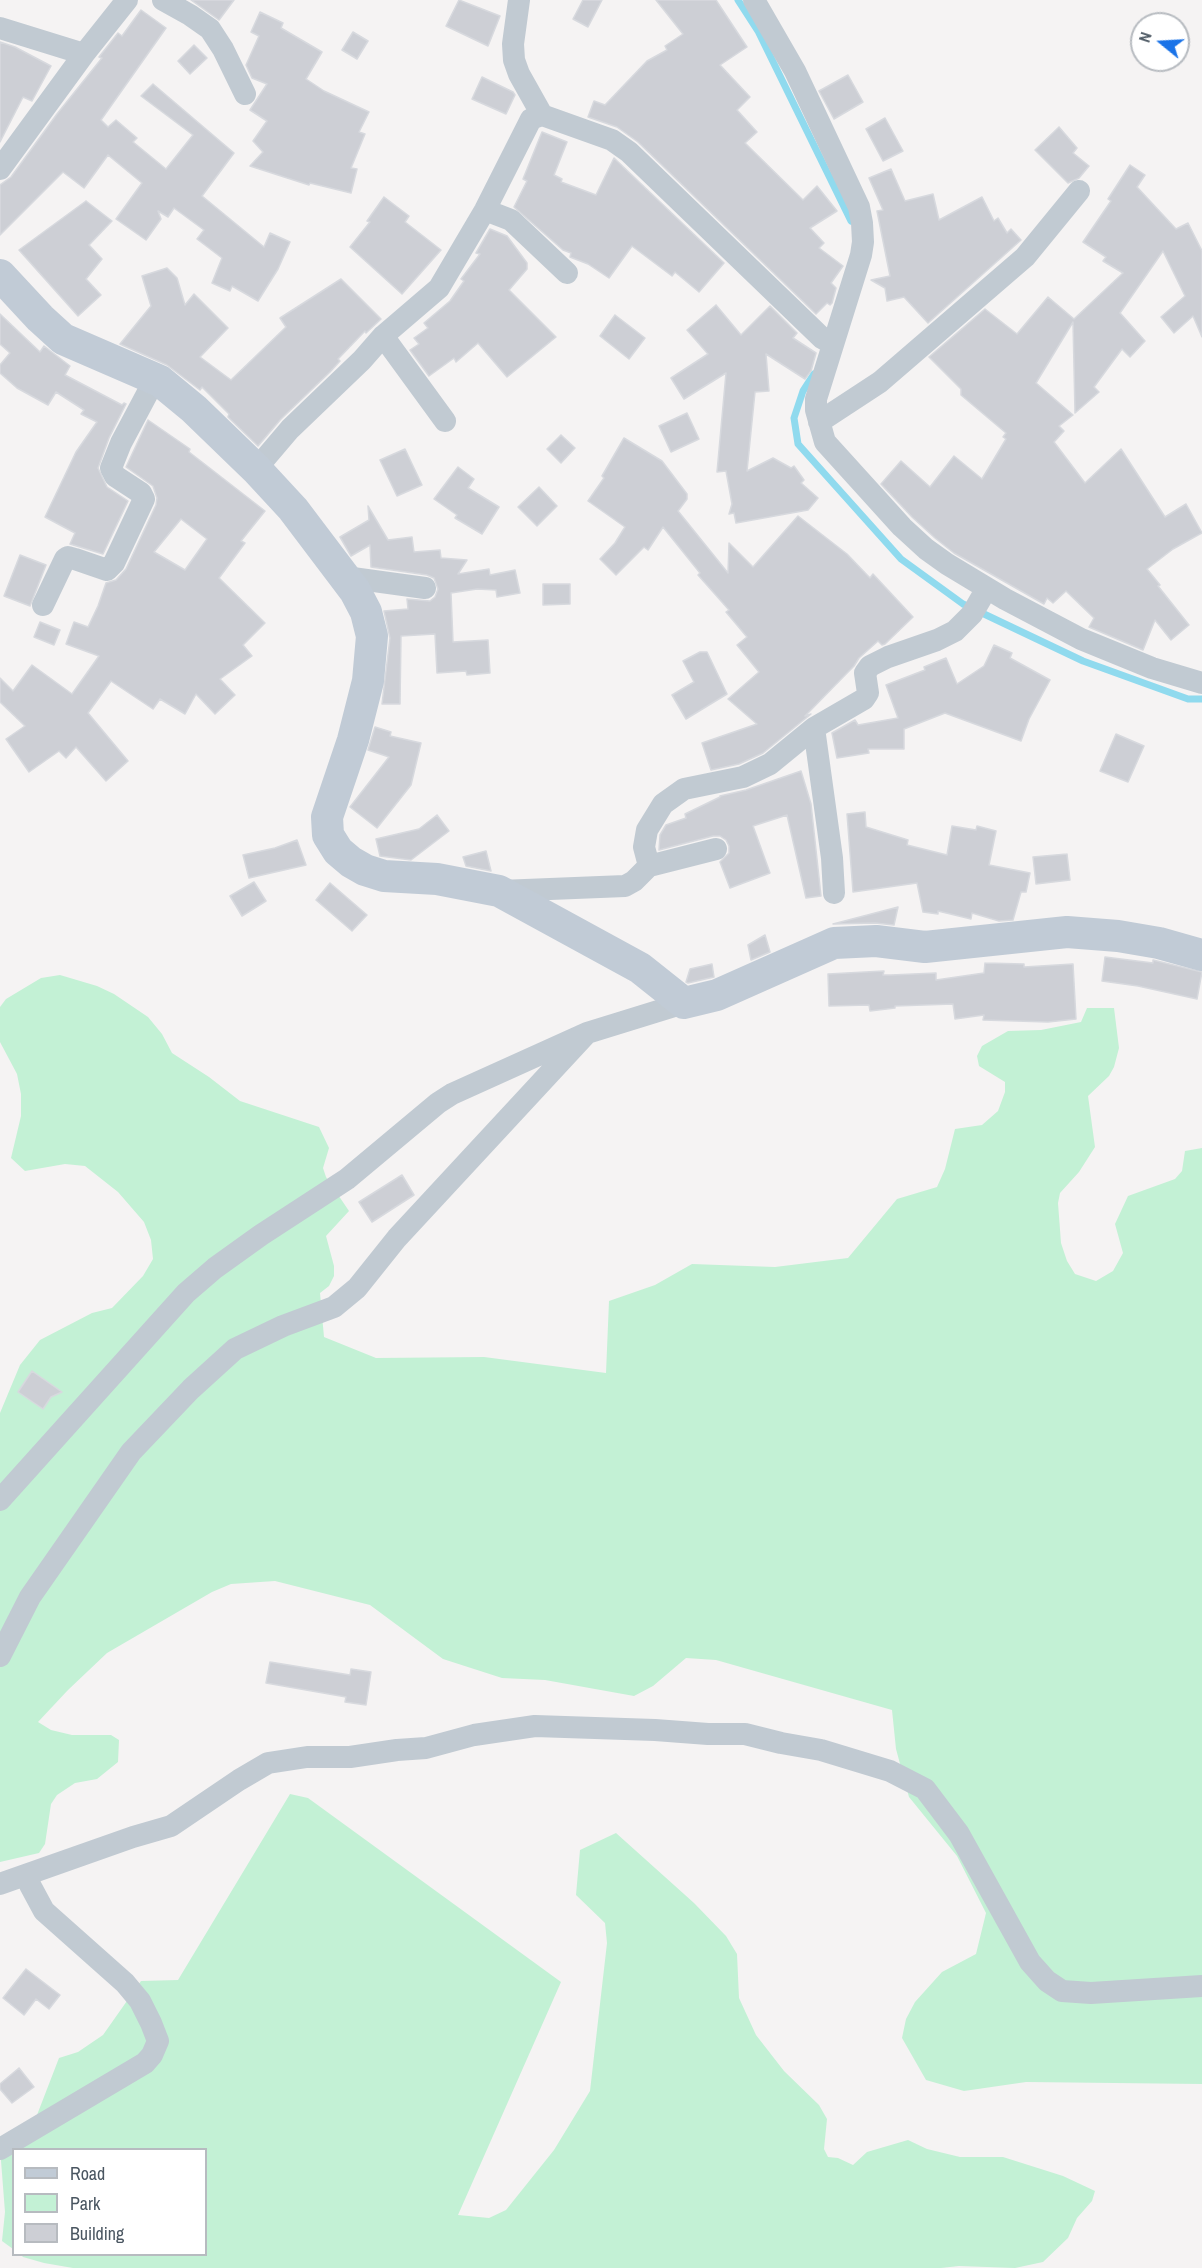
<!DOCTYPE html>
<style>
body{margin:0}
#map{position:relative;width:1202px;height:2268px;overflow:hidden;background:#f5f3f3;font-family:"Archivo Narrow",sans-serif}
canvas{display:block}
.legend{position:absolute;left:12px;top:2148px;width:195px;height:108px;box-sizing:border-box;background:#fff;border:2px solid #b7bbc0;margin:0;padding:8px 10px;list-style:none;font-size:18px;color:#4a5661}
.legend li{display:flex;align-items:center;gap:12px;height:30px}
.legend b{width:30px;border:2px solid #b7bbc0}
.north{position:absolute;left:1130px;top:12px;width:60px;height:60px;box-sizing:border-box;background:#fff;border:2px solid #b7bbc0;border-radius:50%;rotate:288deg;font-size:16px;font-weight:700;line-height:24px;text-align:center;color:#4a5661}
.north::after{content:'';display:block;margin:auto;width:21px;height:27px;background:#1a73e8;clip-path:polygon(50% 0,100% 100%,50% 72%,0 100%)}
</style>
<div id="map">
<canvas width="1202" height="2268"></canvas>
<ul class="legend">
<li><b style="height:8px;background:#c1cbd6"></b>Road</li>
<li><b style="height:16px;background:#c3f1d5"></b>Park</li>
<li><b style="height:16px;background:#cdcfd5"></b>Building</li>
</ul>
<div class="north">N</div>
</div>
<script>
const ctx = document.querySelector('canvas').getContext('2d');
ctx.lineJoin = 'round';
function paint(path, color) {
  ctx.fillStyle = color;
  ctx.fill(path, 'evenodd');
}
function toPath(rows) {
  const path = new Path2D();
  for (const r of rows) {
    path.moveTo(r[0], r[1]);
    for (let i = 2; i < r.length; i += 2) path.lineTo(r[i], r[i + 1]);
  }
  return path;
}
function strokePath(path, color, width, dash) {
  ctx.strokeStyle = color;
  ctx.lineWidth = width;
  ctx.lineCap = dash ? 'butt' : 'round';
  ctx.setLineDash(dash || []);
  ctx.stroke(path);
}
const green = toPath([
 [60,975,97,986,114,994,148,1017,162,1034,172,1053,209,1077,240,1101,319,1127,329,1148,323,1168,326,1177,349,1211,326,1236,334,1266,334,1276,329,1286,320,1293,324,1337,376,1358,484,1357,606,1373,609,1301,655,1285,692,1264,775,1267,848,1258,897,1199,937,1187,945,1169,955,1129,982,1125,998,1111,1005,1092,1005,1082,979,1066,977,1056,982,1046,1008,1031,1041,1030,1081,1022,1087,1008,1114,1008,1119,1048,1114,1067,1109,1076,1088,1096,1095,1147,1079,1172,1060,1193,1058,1203,1061,1243,1067,1261,1075,1274,1096,1281,1113,1271,1123,1253,1115,1224,1128,1196,1175,1179,1182,1171,1185,1151,1202,1148,1202,2084,1026,2082,964,2091,926,2080,902,2038,906,2019,915,2002,942,1972,976,1954,986,1913,957,1856,909,1797,896,1749,892,1710,716,1660,686,1658,653,1686,634,1696,545,1680,502,1678,443,1659,370,1605,275,1581,231,1584,212,1592,107,1653,68,1690,38,1722,51,1730,72,1735,111,1735,119,1740,118,1762,97,1779,75,1783,57,1795,51,1804,45,1844,39,1853,0,1862,0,1413,20,1365,40,1340,92,1313,112,1308,143,1276,153,1259,151,1240,144,1222,118,1192,85,1166,65,1164,25,1171,11,1158,21,1116,21,1094,17,1074,0,1042,0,1007,6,999,41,978],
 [290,1794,308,1798,561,1982,458,2215,489,2218,506,2210,554,2150,590,2091,607,1943,605,1923,576,1895,580,1850,616,1833,694,1903,726,1936,737,1954,739,1998,756,2035,784,2071,819,2105,827,2119,824,2149,828,2157,838,2158,853,2165,867,2152,908,2140,927,2149,960,2157,1003,2157,1063,2176,1095,2191,1092,2201,1077,2218,1068,2238,1043,2262,1015,2268,959,2266,941,2268,73,2268,44,2263,23,2257,21,2255,206,2254,206,2150,14,2150,13,2249,2,2241,5,2212,0,2148,37,2115,59,2058,78,2052,103,2035,141,1981,178,1980]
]);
const stream = toPath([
 [738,0,758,31,851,221],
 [814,374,803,391,794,418,798,444,901,559,963,604,1083,661,1188,699,1202,699]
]);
const building = toPath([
 [191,0,234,0,219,20,191,0],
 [459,0,500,16,488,46,446,26,459,0],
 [583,0,602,0,588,27,573,19,583,0],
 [656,0,716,0,747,47,720,65,750,97,737,110,757,132,745,143,803,200,817,186,837,211,810,228,824,243,819,248,843,266,831,283,836,288,832,303,830,305,827,303,816,314,638,142,617,127,588,117,594,101,605,105,647,61,667,50,665,46,683,34,656,0],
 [141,10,166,28,101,120,108,127,116,120,137,138,133,142,166,169,193,135,141,96,153,84,234,153,202,196,264,247,270,233,290,242,278,269,258,301,232,286,230,291,212,283,222,258,197,239,204,230,174,208,168,217,158,211,161,219,146,240,116,219,142,183,108,155,84,188,63,172,0,235,0,185,11,177,57,114,102,58,99,57,118,33,122,36,141,10],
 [260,12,283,23,281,28,322,52,306,79,324,91,369,112,359,132,365,134,351,168,357,169,351,193,310,183,309,185,250,166,263,152,253,141,267,121,250,110,267,84,252,78,246,65,259,36,251,32,260,12],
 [353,32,368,41,357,59,342,50,353,32],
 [0,42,15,47,51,66,32,101,23,97,0,142,0,42],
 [194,45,207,58,190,74,178,61,194,45],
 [848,75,863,102,834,119,819,91,848,75],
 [482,77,513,92,515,95,506,114,472,99,482,77],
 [885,118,903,151,883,161,866,129,885,118],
 [1059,127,1077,148,1073,153,1089,166,1079,178,1068,183,1035,150,1059,127],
 [542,132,567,142,554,175,562,179,561,182,596,195,614,158,724,263,699,292,675,272,672,276,632,246,609,278,588,264,570,257,571,253,563,250,514,207,527,181,523,179,542,132],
 [1130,165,1145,175,1137,187,1176,229,1188,223,1202,251,1202,337,1193,316,1174,333,1161,317,1185,296,1163,251,1120,313,1145,341,1130,357,1122,349,1094,387,1099,392,1075,413,1073,322,1036,383,1073,415,1059,426,1064,431,1054,442,1085,483,1121,449,1165,517,1186,504,1202,533,1173,549,1147,569,1160,585,1158,586,1189,625,1171,640,1155,620,1143,650,1089,627,1094,618,1066,591,1053,603,1047,598,1044,604,954,553,935,538,912,517,881,484,901,461,930,487,954,456,982,479,1006,439,1003,437,1006,433,961,395,961,389,929,357,985,309,1017,334,1048,297,1074,319,1123,273,1103,261,1106,257,1083,242,1111,201,1108,199,1130,165],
 [891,169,905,201,933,194,939,220,982,197,994,221,998,218,1007,233,1011,229,1021,240,928,323,904,297,887,301,885,288,871,280,890,276,877,211,883,210,869,178,891,169],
 [384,197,409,216,405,222,441,250,402,294,350,247,370,222,367,221,384,197],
 [86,201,112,221,89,245,102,259,86,279,101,295,78,316,19,250,86,201],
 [490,229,507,236,527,263,527,269,509,290,556,337,507,377,478,343,456,362,454,358,429,376,410,350,419,344,414,338,428,328,424,323,450,301,464,281,461,279,480,254,476,253,490,229],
 [167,268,177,278,185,305,194,294,228,328,200,357,231,380,286,327,280,318,341,279,381,319,366,333,365,331,338,359,340,361,330,372,281,419,258,446,228,417,229,414,202,387,200,390,167,365,120,344,151,306,142,276,167,268],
 [716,305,741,335,770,306,797,333,793,338,816,353,811,371,805,379,766,354,769,391,755,392,747,471,773,458,791,468,794,466,804,480,801,483,818,498,808,510,736,523,734,513,729,514,732,504,726,471,717,472,726,373,684,399,671,378,708,354,687,330,716,305],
 [0,314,40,352,44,346,70,366,65,375,122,405,124,403,126,404,109,438,98,468,107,487,128,501,103,554,70,544,75,533,45,517,76,452,97,422,81,414,84,410,56,392,48,405,17,388,0,373,0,365,10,353,0,344,0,314],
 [615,315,645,338,629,359,600,336,615,315],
 [687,413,699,439,671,452,659,426,687,413],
 [148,420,190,449,189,452,265,511,241,541,245,543,219,578,265,623,243,645,252,656,220,679,235,695,215,714,196,694,185,714,160,699,153,709,111,681,88,713,128,761,106,781,76,747,66,758,59,751,29,772,6,739,25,726,0,702,0,678,13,691,32,665,72,694,99,656,66,644,74,622,88,627,98,606,106,583,116,580,126,569,156,505,157,498,153,486,126,467,148,420],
 [181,519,207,539,185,570,154,552,181,519],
 [561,435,575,448,561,463,547,449,561,435],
 [624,438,662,461,687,494,687,499,678,511,728,573,729,543,753,567,798,516,847,554,870,578,873,574,913,617,885,644,882,645,878,641,859,658,854,666,805,716,811,714,763,753,739,764,711,770,702,743,757,724,728,699,759,672,737,645,747,637,726,612,729,610,698,575,700,573,663,527,648,550,644,547,616,575,600,559,615,543,625,527,588,501,604,478,602,476,624,438],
 [405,449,422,485,397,496,380,460,405,449],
 [458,467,474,479,468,488,499,507,482,534,455,518,457,515,434,499,458,467],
 [539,487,557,506,537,526,518,507,539,487],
 [368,506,388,540,412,537,414,552,440,550,441,558,467,560,458,574,489,569,490,575,515,570,520,593,497,597,496,590,477,589,451,593,453,642,488,640,490,673,467,675,466,671,437,673,435,634,401,636,400,704,382,704,390,638,384,611,408,609,407,599,430,601,435,597,438,589,434,578,427,575,371,567,370,545,351,556,340,537,369,520,368,506],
 [20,555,46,565,30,606,4,596,20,555],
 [543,584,570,584,570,604,543,605,543,584],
 [40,622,60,630,54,645,34,637,40,622],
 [994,645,1012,653,1010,658,1050,680,1029,719,1021,741,945,713,904,729,904,749,868,749,869,753,837,758,832,733,855,720,858,725,898,718,886,685,925,670,924,667,946,658,957,684,984,666,994,645],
 [700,652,707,652,727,694,686,719,672,695,694,682,683,661,700,652],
 [375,727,391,732,390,736,421,743,411,785,377,828,350,807,389,757,368,750,375,727],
 [1116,734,1144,746,1128,782,1100,771,1116,734],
 [801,771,811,804,821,896,806,898,787,815,753,826,770,873,730,888,720,862,729,853,729,846,726,840,720,836,713,836,659,850,660,835,666,825,686,818,685,814,720,797,720,796,746,790,801,771],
 [865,812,866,827,908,840,907,845,947,855,952,826,976,830,977,826,996,831,989,865,1030,873,1026,892,1021,892,1013,920,999,921,972,913,971,919,938,911,938,914,923,912,917,883,853,892,847,814,865,812],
 [437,815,449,831,411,860,380,856,376,839,419,829,437,815],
 [297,840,306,865,249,878,243,855,275,848,297,840],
 [486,851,491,871,466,866,463,857,486,851],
 [1067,854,1070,880,1036,884,1033,857,1067,854],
 [254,882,266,901,242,916,230,896,254,882],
 [330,883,367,915,352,931,316,900,330,883],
 [898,907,894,925,875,923,833,924,898,907],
 [765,935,770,952,751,960,748,945,765,935],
 [1105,957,1153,963,1153,960,1202,972,1197,999,1138,986,1102,981,1105,957],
 [985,963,1024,964,1024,967,1073,964,1076,1019,1048,1022,983,1020,984,1015,955,1019,953,1004,895,1006,895,1008,870,1011,869,1005,829,1006,828,974,884,971,883,975,891,975,936,973,936,980,984,973,985,963],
 [712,964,714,977,688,983,686,982,690,969,712,964],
 [402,1175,414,1195,372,1222,359,1202,402,1175],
 [32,1371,62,1392,51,1397,43,1409,18,1392,32,1371],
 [270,1662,350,1675,351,1669,371,1672,366,1705,345,1702,346,1697,266,1683,270,1662],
 [26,1969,60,1995,49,2009,36,1999,24,2015,3,1998,26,1969],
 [19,2068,34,2087,12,2103,0,2089,0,2084,19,2068]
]);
const street = toPath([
 [163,0,190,15,210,29,223,49,245,94],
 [519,0,513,44,514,60,519,74,542,115],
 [754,0,795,71,859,207,862,223,863,242,861,255,816,399,816,410,825,442,902,527,926,549,947,564,1005,599,1081,639,1152,668,1202,683],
 [0,28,84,54],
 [0,169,84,54,127,0],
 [485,210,511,220,567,273],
 [383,336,445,421],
 [819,422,880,382,1025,257,1079,191],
 [256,469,290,429,362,360,383,336,439,288,485,210,529,123,531,119,542,115,612,140,629,152,822,338,833,344],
 [345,577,425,588],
 [43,605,65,559,68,557,75,559,107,570,114,563,144,499,141,493,115,476,111,468,121,443,155,379],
 [814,728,832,858,834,893],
 [649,866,644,847,647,830,663,804,684,789,743,777,770,764,814,728,864,699,868,693,865,673,870,666,888,657,937,640,955,631,972,614,987,588],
 [500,891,625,886,634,881,649,866,716,849],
 [0,1500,186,1293,215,1268,261,1235,347,1179,438,1103,452,1094,587,1033,684,1003],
 [0,1656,30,1597,131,1452,191,1389,235,1349,283,1326,334,1307,357,1288,397,1238,587,1033],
 [0,1884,133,1837,171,1826,239,1780,268,1763,307,1757,350,1757,397,1750,426,1748,474,1735,535,1726,655,1730,708,1734,745,1734,781,1743,821,1750,890,1771,925,1789,959,1834,1030,1962,1047,1981,1062,1991,1091,1993,1202,1986],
 [0,2149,145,2063,152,2055,158,2041,151,2023,140,2001,125,1983,44,1911,30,1885,29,1874]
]);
const secondary = toPath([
 [0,275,40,318,63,339,160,381,194,409,256,469,293,509,355,591,366,612,372,636,368,681,353,740,327,817,328,835,338,851,351,862,365,870,384,876,437,879,499,891,640,968,684,1003,717,995,834,943,876,941,925,947,1067,932,1118,936,1159,943,1202,955]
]);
paint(green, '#c3f1d5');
strokePath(stream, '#90daee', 7);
paint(building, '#cdcfd5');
strokePath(building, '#d7d9de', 1.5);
strokePath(street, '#c1cad2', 22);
strokePath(secondary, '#c1cbd6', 32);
</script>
